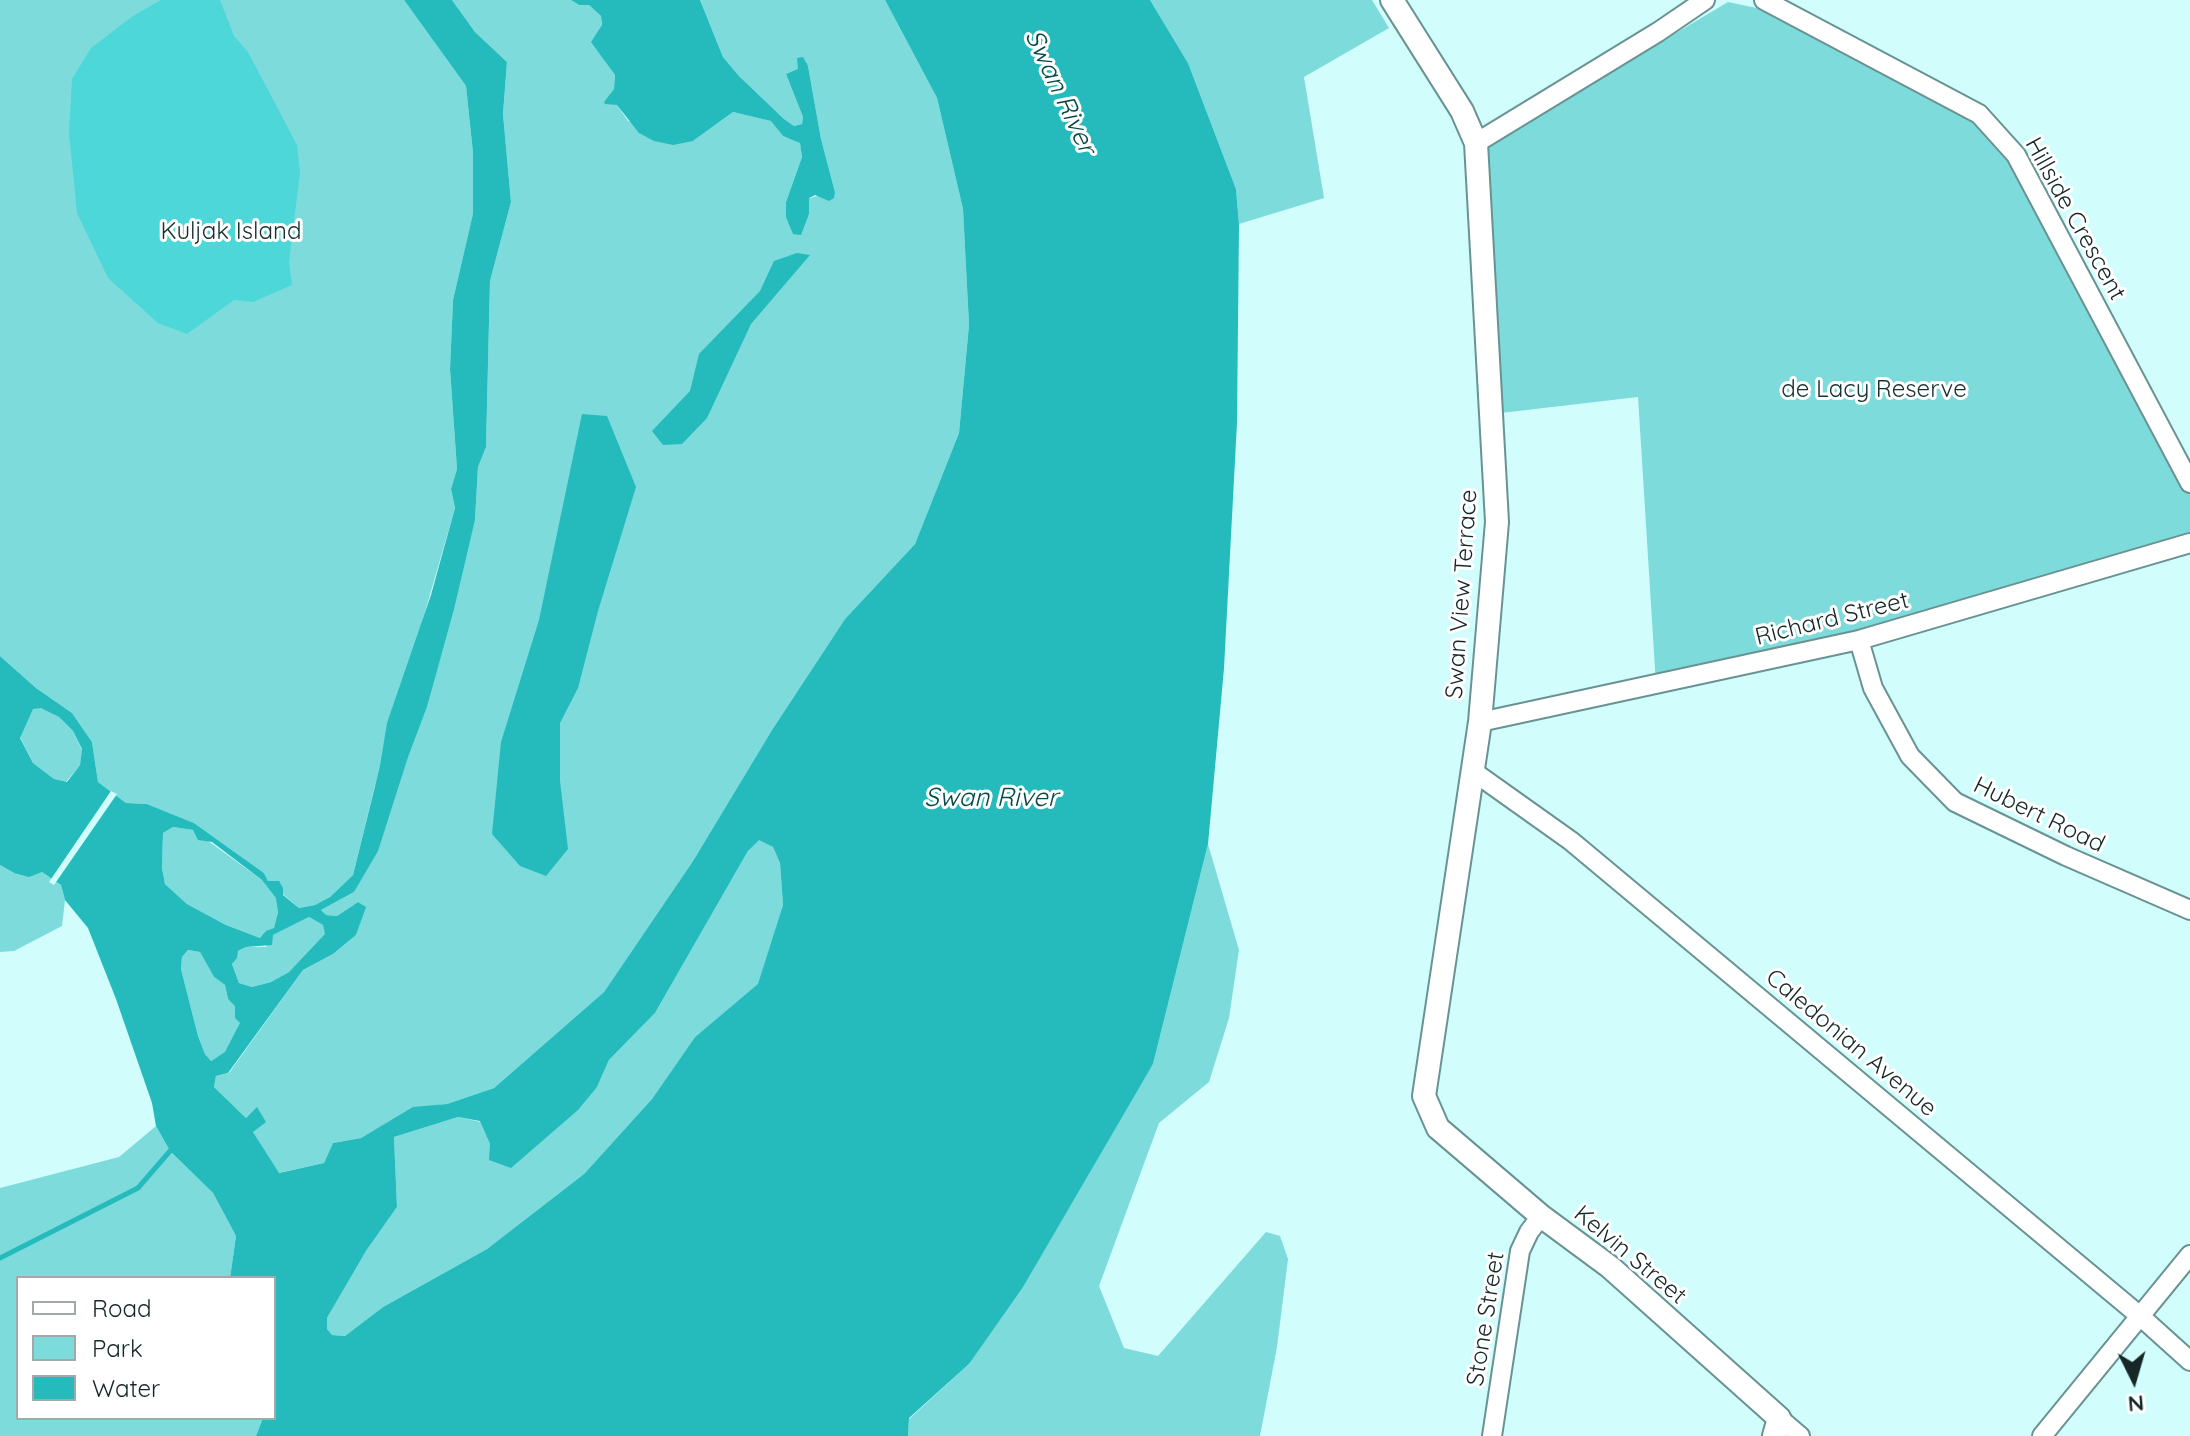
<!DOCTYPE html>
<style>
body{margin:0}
#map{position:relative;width:2190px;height:1436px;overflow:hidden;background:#d1fefd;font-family:Quicksand,sans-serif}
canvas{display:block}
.legend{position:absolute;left:16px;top:1276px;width:260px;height:144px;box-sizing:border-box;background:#fff;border:2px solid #a2a9a9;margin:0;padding:10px 14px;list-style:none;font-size:24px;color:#162727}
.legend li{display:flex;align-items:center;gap:16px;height:40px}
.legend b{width:40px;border:2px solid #a2a9a9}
.north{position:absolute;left:2094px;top:1340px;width:80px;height:80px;-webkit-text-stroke:6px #fff;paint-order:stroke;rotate:175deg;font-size:22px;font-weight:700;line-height:32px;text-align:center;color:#162727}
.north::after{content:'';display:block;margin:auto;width:28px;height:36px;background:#162727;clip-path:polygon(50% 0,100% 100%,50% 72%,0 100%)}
</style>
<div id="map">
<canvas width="2190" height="1436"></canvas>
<ul class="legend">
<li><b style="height:10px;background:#fff"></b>Road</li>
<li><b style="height:22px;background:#7edbdb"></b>Park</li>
<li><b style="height:22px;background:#25bbbc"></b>Water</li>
</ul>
<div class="north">N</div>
</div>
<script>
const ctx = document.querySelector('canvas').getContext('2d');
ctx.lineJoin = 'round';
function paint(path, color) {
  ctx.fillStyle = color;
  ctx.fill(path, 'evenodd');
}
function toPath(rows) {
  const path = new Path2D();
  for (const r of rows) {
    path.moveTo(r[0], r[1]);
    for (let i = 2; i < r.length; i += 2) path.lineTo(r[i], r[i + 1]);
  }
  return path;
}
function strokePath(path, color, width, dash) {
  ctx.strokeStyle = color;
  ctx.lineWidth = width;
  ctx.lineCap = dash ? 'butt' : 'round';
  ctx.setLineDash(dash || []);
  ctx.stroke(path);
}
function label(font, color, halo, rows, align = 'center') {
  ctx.font = font + ' Quicksand,sans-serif';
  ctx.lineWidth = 6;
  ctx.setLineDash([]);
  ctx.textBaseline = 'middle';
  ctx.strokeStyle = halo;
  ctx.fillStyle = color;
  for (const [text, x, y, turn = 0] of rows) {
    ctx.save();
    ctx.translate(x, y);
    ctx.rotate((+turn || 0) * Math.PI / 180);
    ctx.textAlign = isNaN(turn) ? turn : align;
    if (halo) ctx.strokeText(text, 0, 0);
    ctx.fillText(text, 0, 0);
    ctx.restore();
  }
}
const green = toPath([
 [0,0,404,0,466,86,473,153,473,215,453,300,450,369,457,469,451,489,455,508,374,789,353,875,330,897,315,905,299,908,268,881,264,873,194,823,147,804,126,803,98,782,92,742,72,713,36,688,0,656],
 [452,0,571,0,579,5,589,5,601,16,605,61,615,75,614,89,605,102,617,105,628,121,693,141,733,112,772,121,783,136,800,142,802,157,786,202,793,234,809,215,809,198,835,192,821,139,808,66,786,74,803,117,802,124,794,126,784,119,739,76,723,57,700,0,885,0,937,98,963,209,969,325,959,433,915,544,845,619,772,730,693,861,604,992,494,1088,447,1104,413,1108,361,1138,333,1143,324,1163,278,1173,253,1132,257,1108,246,1118,214,1087,216,1076,229,1073,303,970,333,954,356,935,365,907,358,902,337,916,325,915,321,910,354,892,427,707,475,520,478,467,486,447,490,281,511,202,503,114,507,62,475,32],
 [1150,0,1372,0,1389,28,1304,77,1324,198,1239,224,1236,189,1188,63],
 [1728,2,1766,10,1997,133,2190,483,2190,543,1656,685,1638,397,1501,413,1486,146],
 [41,707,59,717,73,731,82,750,80,765,66,782,54,779,33,763,20,737,33,708],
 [173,827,193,830,262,880,277,898,278,912,274,928,260,938,226,925,187,904,165,884,162,868,163,833],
 [759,839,773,847,780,863,783,905,759,984,695,1037,652,1099,584,1174,487,1249,383,1307,345,1336,332,1335,327,1329,327,1318,366,1251,397,1207,394,1137,458,1117,481,1122,490,1144,597,1087,609,1060,655,1013,748,851],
 [1208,844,1239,950,1229,1018,1209,1082,1159,1123,1099,1286,1124,1348,1158,1356,1266,1232,1280,1236,1288,1259,1277,1347,1260,1436,908,1436,909,1419,969,1364,1153,1064],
 [0,865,14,873,42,872,61,885,65,900,62,926,14,951,0,952],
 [309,917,323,925,326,934,289,972,271,982,252,987,239,983,232,964,238,951,246,947,266,947,273,935],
 [188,950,200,952,214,977,225,985,228,999,235,1005,235,1017,240,1023,239,1029,225,1053,211,1061,205,1054,198,1036,181,969,182,957],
 [156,1126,170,1151,213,1193,236,1236,230,1278,18,1278,18,1418,263,1418,256,1436,0,1436,0,1188,119,1157]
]);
const forest = toPath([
 [161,0,220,0,234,36,248,52,297,145,300,173,289,262,292,285,253,302,234,300,187,334,158,323,108,278,77,213,69,133,72,79,91,48,133,16]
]);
const water = toPath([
 [404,0,452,0,475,32,507,62,503,114,511,202,490,281,486,447,478,467,475,520,454,609,427,707,408,757,378,851,354,892,321,910,326,915,337,916,358,902,366,907,356,935,333,954,303,970,228,1073,216,1076,214,1087,246,1118,257,1107,266,1122,253,1132,279,1173,324,1163,333,1143,361,1138,413,1107,447,1104,494,1088,604,992,693,861,772,730,845,619,915,544,959,433,969,325,963,209,937,98,885,0,1150,0,1188,63,1236,189,1239,224,1237,422,1224,668,1208,844,1153,1064,1023,1287,969,1364,909,1418,908,1436,256,1436,263,1418,274,1418,274,1278,230,1278,236,1236,213,1193,170,1151,156,1126,152,1103,116,999,88,928,65,900,61,885,42,872,29,877,14,873,0,865,0,656,36,688,72,713,92,742,98,782,126,803,147,804,194,823,264,873,268,881,279,881,283,888,283,895,299,908,315,905,330,897,353,875,380,766,387,723,431,595,455,508,451,489,457,469,450,369,453,300,473,214,473,153,466,86],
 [41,708,59,717,73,731,82,749,80,765,67,782,54,779,33,763,20,738,33,709],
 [173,827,193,830,198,840,212,842,262,880,276,898,278,912,274,928,266,931,260,938,226,925,187,904,165,884,162,868,163,833],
 [759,840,773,847,780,863,783,905,758,984,695,1037,652,1099,584,1174,487,1249,383,1307,345,1336,332,1335,327,1329,327,1318,366,1251,397,1207,394,1137,458,1117,480,1121,490,1144,489,1160,511,1168,578,1110,597,1087,609,1060,655,1013,748,851],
 [309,917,323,925,325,934,289,972,271,982,252,987,239,983,232,964,237,958,238,951,246,947,272,945,273,935],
 [188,950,200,952,214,977,225,985,228,999,235,1006,235,1018,240,1023,225,1052,211,1061,205,1054,198,1036,181,969,182,957],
 [571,0,700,0,723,57,739,76,784,119,794,126,802,124,803,117,786,74,798,69,797,58,803,57,808,66,821,139,835,192,834,198,829,201,815,195,809,198,809,214,801,235,793,234,786,217,786,202,802,157,800,143,783,136,771,121,733,112,693,141,673,145,654,141,639,133,617,105,605,104,604,102,614,89,615,75,591,42,602,25,601,16,589,5,579,5],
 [797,253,810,255,751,324,707,418,682,444,663,445,652,431,690,391,699,354,760,291,774,261],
 [582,414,607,416,636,487,598,611,578,688,560,723,560,781,568,849,546,876,520,866,492,834,501,742,539,620]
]);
const pier = toPath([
 [111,791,117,794,54,885,49,882]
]);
const stream = toPath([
 [0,1258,138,1188,170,1151]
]);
const minor = toPath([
 [1764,0,1979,114,2016,155,2190,483],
 [1476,143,1658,32,1705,0],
 [1859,640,1873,688,1910,756,1955,802,2066,856,2190,910],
 [1480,722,1859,640,2190,543],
 [1474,772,1571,841,2140,1316,2190,1361],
 [1779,1418,1800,1436],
 [1492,1436,1520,1251,1529,1232,1541,1216],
 [2042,1436,2190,1255]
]);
const tertiary = toPath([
 [1392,0,1462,111,1476,143,1497,522,1480,722,1424,1096,1438,1128,1541,1216,1610,1267,1779,1418,1774,1436]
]);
const streetNames = [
 ["Hillside Crescent",2075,219,61],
 ["Swan View Terrace",1462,594,-86],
 ["Richard Street",1832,619,-14],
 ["Hubert Road",2039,815,26],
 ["Caledonian Avenue",1851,1043,40],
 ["Kelvin Street",1630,1255,40],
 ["Stone Street",1486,1319,-81]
];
const parkNames = [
 ["Kuljak Island",231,232],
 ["de Lacy Reserve",1874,390]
];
const waterNames = [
 ["Swan River",1060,92,65],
 ["Swan River",991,798]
];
paint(green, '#7edbdb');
paint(forest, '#4ed7d8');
paint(water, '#25bbbc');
paint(pier, '#d1fefd');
strokePath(stream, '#25bbbc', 5);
strokePath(minor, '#699393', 22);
strokePath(tertiary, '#699393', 26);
strokePath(minor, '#fff', 18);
strokePath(tertiary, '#fff', 22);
label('24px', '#162727', '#fff', streetNames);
label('24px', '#193030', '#fff', parkNames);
label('italic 26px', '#094848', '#fff', waterNames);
</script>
